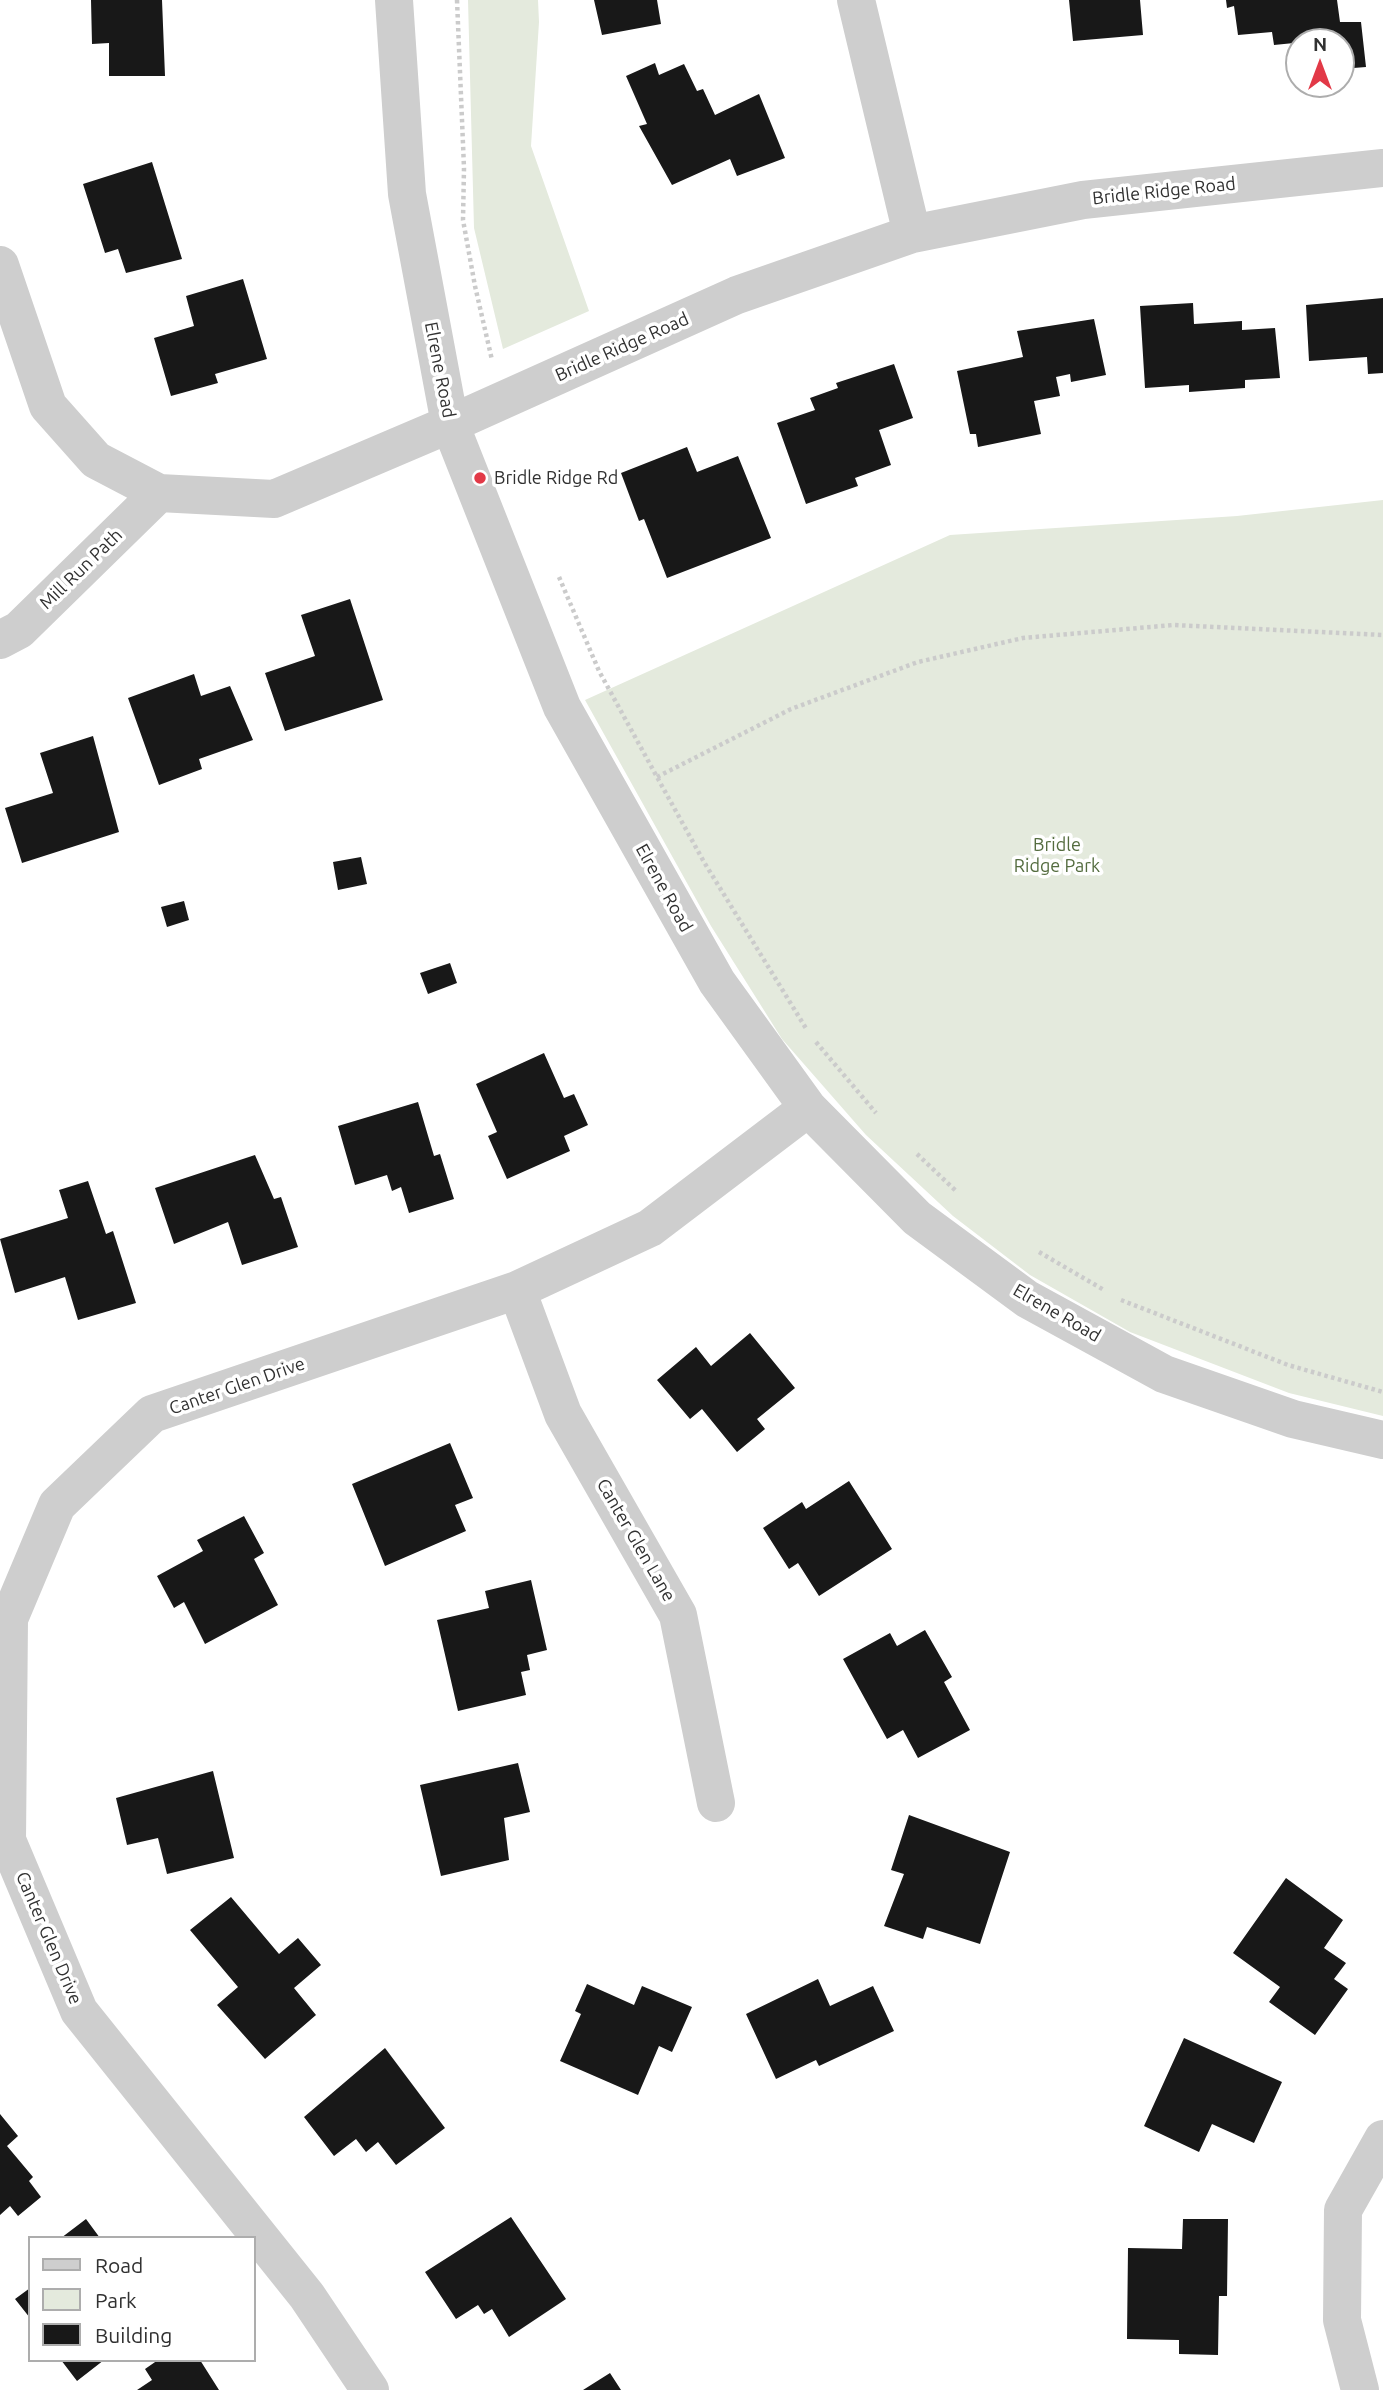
<!DOCTYPE html>
<style>
body{margin:0}
#map{position:relative;width:1383px;height:2390px;overflow:hidden;background:#fff;font-family:Ubuntu,sans-serif}
canvas{display:block}
.legend{position:absolute;left:28px;top:2236px;width:228px;height:126px;box-sizing:border-box;background:#fff;border:2px solid #adadad;margin:0;padding:9px 12px;list-style:none;font-size:21px;color:#313131}
.legend li{display:flex;align-items:center;gap:14px;height:35px}
.legend b{width:35px;border:2px solid #adadad}
.north{position:absolute;left:1285px;top:28px;width:70px;height:70px;box-sizing:border-box;background:#fff;border:2px solid #adadad;border-radius:50%;rotate:0deg;font-size:19px;font-weight:700;line-height:28px;text-align:center;color:#313131}
.north::after{content:'';display:block;margin:auto;width:24px;height:32px;background:#e23947;clip-path:polygon(50% 0,100% 100%,50% 72%,0 100%)}
</style>
<div id="map">
<canvas width="1383" height="2390"></canvas>
<ul class="legend">
<li><b style="height:9px;background:#cecece"></b>Road</li>
<li><b style="height:19px;background:#e4eadd"></b>Park</li>
<li><b style="height:19px;background:#181818"></b>Building</li>
</ul>
<div class="north">N</div>
</div>
<script>
const ctx = document.querySelector('canvas').getContext('2d');
ctx.lineJoin = 'round';
function paint(path, color) {
  ctx.fillStyle = color;
  ctx.fill(path, 'evenodd');
}
function toPath(rows) {
  const path = new Path2D();
  for (const r of rows) {
    path.moveTo(r[0], r[1]);
    for (let i = 2; i < r.length; i += 2) path.lineTo(r[i], r[i + 1]);
  }
  return path;
}
function strokePath(path, color, width, dash) {
  ctx.strokeStyle = color;
  ctx.lineWidth = width;
  ctx.lineCap = dash ? 'butt' : 'round';
  ctx.setLineDash(dash || []);
  ctx.stroke(path);
}
function label(font, color, halo, rows, align = 'center') {
  ctx.font = font + ' Ubuntu,sans-serif';
  ctx.lineWidth = 7;
  ctx.setLineDash([]);
  ctx.textBaseline = 'middle';
  ctx.strokeStyle = halo;
  ctx.fillStyle = color;
  for (const [text, x, y, turn = 0] of rows) {
    ctx.save();
    ctx.translate(x, y);
    ctx.rotate((+turn || 0) * Math.PI / 180);
    ctx.textAlign = isNaN(turn) ? turn : align;
    if (halo) ctx.strokeText(text, 0, 0);
    ctx.fillText(text, 0, 0);
    ctx.restore();
  }
}
const green = toPath([
 [468,0,538,0,539,22,531,146,589,311,503,349,474,228],
 [1383,500,1383,1416,1289,1393,1130,1332,1030,1275,953,1216,866,1135,782,1039,711,926,585,700,950,535,1237,516]
]);
const building = toPath([
 [91,0,162,0,165,76,109,76,109,43,92,44],
 [594,0,657,0,661,24,602,35],
 [1069,0,1140,0,1143,35,1073,41],
 [1226,0,1337,0,1340,22,1361,22,1366,67,1341,69,1341,42,1299,42,1297,67,1294,43,1274,45,1272,32,1238,35,1234,6,1227,8],
 [655,63,659,75,684,64,697,91,703,89,715,115,759,94,785,158,737,176,730,159,672,185,639,126,647,124,626,76],
 [152,162,182,259,126,273,118,249,105,253,83,184],
 [243,279,267,359,215,374,218,383,171,396,154,338,194,326,186,296],
 [1383,298,1383,373,1368,374,1367,357,1309,361,1306,305],
 [1193,303,1194,324,1242,321,1242,330,1275,328,1280,378,1245,380,1245,388,1189,392,1189,385,1145,388,1140,306],
 [1094,319,1106,375,1071,382,1070,374,1056,377,1060,396,1034,401,1041,434,978,447,976,434,970,434,957,371,1023,357,1017,331],
 [894,364,913,418,879,430,891,465,855,478,858,486,806,504,777,423,815,410,810,398,838,388,836,383],
 [687,447,697,472,738,456,771,538,667,578,644,519,639,521,621,473],
 [350,599,383,700,285,731,265,673,315,656,301,615],
 [194,674,201,696,230,686,253,740,199,759,202,769,159,785,128,698],
 [93,736,119,832,22,863,5,808,53,793,40,753],
 [361,857,367,884,338,890,333,862],
 [184,901,189,920,167,927,161,907],
 [450,963,457,983,428,994,420,973],
 [544,1053,564,1098,574,1094,588,1125,564,1136,570,1151,507,1179,488,1136,497,1132,476,1084],
 [418,1102,434,1156,440,1154,454,1199,409,1213,401,1187,392,1191,387,1175,355,1185,338,1126],
 [255,1155,274,1199,281,1197,298,1247,242,1265,228,1222,174,1244,155,1188],
 [88,1181,106,1234,113,1231,136,1303,78,1320,65,1277,15,1293,0,1239,68,1218,59,1190],
 [750,1333,795,1388,757,1419,765,1429,737,1452,702,1409,690,1419,657,1380,696,1347,711,1366],
 [450,1443,473,1498,455,1505,466,1531,385,1566,352,1484],
 [849,1481,892,1549,819,1596,798,1563,789,1569,763,1528,802,1502,806,1509],
 [244,1516,264,1553,254,1559,278,1605,205,1644,184,1602,174,1608,157,1576,203,1551,197,1540],
 [531,1580,547,1650,527,1655,530,1670,521,1672,526,1695,458,1711,437,1620,489,1608,485,1591],
 [925,1630,952,1677,944,1682,970,1730,918,1758,903,1730,887,1739,843,1659,890,1633,897,1646],
 [518,1763,530,1812,504,1818,509,1860,441,1876,420,1785],
 [213,1771,234,1858,167,1874,158,1838,127,1845,116,1798],
 [909,1815,1010,1852,980,1944,927,1927,923,1939,884,1926,904,1874,891,1870],
 [1286,1878,1343,1920,1324,1948,1346,1963,1334,1979,1348,1989,1315,2035,1269,2002,1280,1987,1233,1953],
 [231,1897,279,1954,298,1938,321,1965,294,1988,316,2015,265,2059,217,2005,238,1987,190,1930],
 [818,1979,830,2006,873,1986,894,2031,819,2066,816,2060,776,2079,746,2014],
 [587,1984,634,2005,642,1986,692,2007,672,2052,659,2046,638,2095,560,2061,581,2014,575,2011],
 [1184,2038,1282,2082,1254,2143,1212,2124,1199,2152,1144,2126],
 [385,2048,445,2128,396,2165,378,2142,366,2152,356,2139,334,2156,304,2117],
 [0,2114,18,2136,7,2146,33,2177,29,2181,41,2197,18,2216,10,2206,0,2215],
 [511,2217,566,2299,509,2337,492,2309,484,2314,478,2305,456,2319,425,2272],
 [86,2219,100,2238,61,2238],
 [1183,2219,1228,2219,1227,2296,1219,2296,1218,2355,1179,2354,1179,2340,1127,2339,1128,2248,1182,2249],
 [30,2288,30,2318,15,2299],
 [61,2360,104,2360,77,2381],
 [158,2360,200,2360,219,2390,137,2390,152,2380,145,2369],
 [610,2373,621,2390,583,2390]
]);
const path = toPath([
 [457,0,464,168,463,220,475,286,492,360],
 [559,577,599,671,657,777,704,862,807,1030],
 [657,777,791,709,918,662,1023,638,1173,625,1383,635],
 [816,1042,876,1113],
 [917,1154,956,1191],
 [1039,1252,1104,1290],
 [1121,1300,1288,1365,1383,1392]
]);
const minor = toPath([
 [394,0,407,194,450,424,562,707,717,982,808,1108,917,1218,1027,1299,1164,1374,1293,1419,1383,1440],
 [856,0,912,234],
 [0,265,48,406,96,460,159,493,274,499,450,424,737,295,912,234,1083,200,1383,168],
 [0,640,19,630,159,493],
 [517,1290,563,1414,678,1615,716,1803],
 [370,2390,307,2296,79,2011,7,1840,9,1619,57,1505,152,1414,517,1290,650,1228,808,1108],
 [1360,2390,1342,2320,1343,2210,1383,2139]
]);
const markers = [
 [480,478,7,"#e23947"]
];
const streetNames = [
 ["Bridle Ridge Road",1164,191,-6],
 ["Bridle Ridge Road",622,347,-24],
 ["Elrene Road",440,370,79],
 ["Mill Run Path",81,569,-44],
 ["Elrene Road",664,888,61],
 ["Elrene Road",1057,1313,30],
 ["Canter Glen Drive",237,1386,-19],
 ["Canter Glen Lane",636,1540,60],
 ["Canter Glen Drive",49,1938,67]
];
const poiNames = [
 ["Bridle Ridge Rd",494,478]
];
const parkNames = [
 ["Bridle",1057,845],
 ["Ridge Park",1057,866]
];
paint(green, '#e4eadd');
paint(building, '#181818');
strokePath(path, '#cbcbcb', 4.5, [3.5, 3.5]);
strokePath(minor, '#cecece', 38);
for (const [x, y, r, color] of markers) {
  const dot = new Path2D();
  dot.arc(x, y, r, 0, 2 * Math.PI);
  ctx.fillStyle = color;
  ctx.fill(dot);
  strokePath(dot, '#fff', 2.5);
}
label('18px', '#313131', '#fff', streetNames);
label('18px', '#313131', '#fff', poiNames, 'left');
label('18px', '#546c3f', '#fff', parkNames);
</script>
